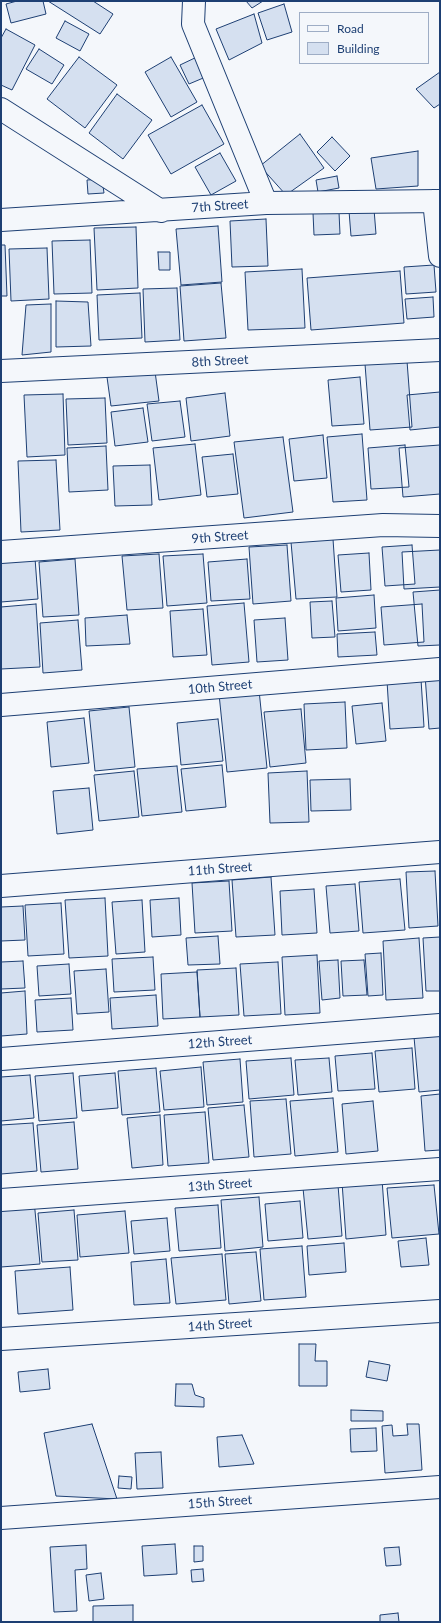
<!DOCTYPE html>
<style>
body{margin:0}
#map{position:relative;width:441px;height:1623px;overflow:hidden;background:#f4f7fb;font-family:Lato,sans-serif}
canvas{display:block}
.frame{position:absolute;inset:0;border:2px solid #1d3f73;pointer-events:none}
.legend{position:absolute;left:299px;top:12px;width:130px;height:52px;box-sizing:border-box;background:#f4f7fb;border:1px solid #9eadc5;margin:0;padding:5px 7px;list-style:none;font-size:12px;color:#1d3f73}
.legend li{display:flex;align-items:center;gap:8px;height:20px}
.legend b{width:20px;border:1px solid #9eadc5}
</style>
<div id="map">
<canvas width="441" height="1623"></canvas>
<div class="frame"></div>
<ul class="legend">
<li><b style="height:5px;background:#f4f7fb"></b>Road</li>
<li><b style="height:11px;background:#d5e0f0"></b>Building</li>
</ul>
</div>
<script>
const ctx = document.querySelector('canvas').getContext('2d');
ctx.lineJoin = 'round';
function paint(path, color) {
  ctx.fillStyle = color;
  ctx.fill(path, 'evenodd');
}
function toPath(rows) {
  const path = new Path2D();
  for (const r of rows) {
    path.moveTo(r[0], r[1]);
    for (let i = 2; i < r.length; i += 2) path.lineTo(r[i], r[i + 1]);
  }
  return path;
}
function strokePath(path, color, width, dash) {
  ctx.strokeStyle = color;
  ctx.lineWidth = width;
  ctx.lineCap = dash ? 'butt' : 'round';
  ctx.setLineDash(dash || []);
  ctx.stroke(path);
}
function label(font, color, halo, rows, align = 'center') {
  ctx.font = font + ' Lato,sans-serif';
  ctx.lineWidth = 3;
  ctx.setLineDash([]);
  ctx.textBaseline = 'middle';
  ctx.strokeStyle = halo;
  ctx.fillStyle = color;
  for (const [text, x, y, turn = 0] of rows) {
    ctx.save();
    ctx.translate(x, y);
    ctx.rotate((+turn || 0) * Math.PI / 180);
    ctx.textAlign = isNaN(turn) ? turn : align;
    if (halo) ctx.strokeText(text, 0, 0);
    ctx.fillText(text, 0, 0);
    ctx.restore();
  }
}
const building = toPath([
 [17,1,43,1,46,14,11,23,6,4,17,1],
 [48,1,93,1,113,14,100,34,48,1],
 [246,1,263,1,252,8,246,1],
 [284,4,292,32,267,40,258,13,284,4],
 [254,14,262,43,229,60,216,29,254,14],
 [65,21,89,34,80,51,56,38,65,21],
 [6,29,35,45,12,90,1,85,1,38,6,29],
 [39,49,64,65,52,84,26,69,39,49],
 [199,56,208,76,189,84,180,65,199,56],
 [79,57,117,85,85,128,47,99,79,57],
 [171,57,197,102,171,117,145,72,171,57],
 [440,72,440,104,434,108,416,89,440,72],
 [117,94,152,120,123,159,89,133,117,94],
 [202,105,224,144,171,174,148,135,202,105],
 [300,134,324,168,286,195,260,166,300,134],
 [332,137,350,156,335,171,317,152,332,137],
 [418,151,418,186,376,189,371,158,418,151],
 [220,153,236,181,211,195,195,167,220,153],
 [337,176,339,188,318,192,316,180,337,176],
 [102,179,104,193,88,194,87,180,102,179],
 [374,209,376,234,351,236,349,211,374,209],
 [339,212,340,234,314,235,313,213,339,212],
 [266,219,268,266,232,267,230,221,266,219],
 [218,226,222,282,181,285,176,229,218,226],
 [136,227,138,288,97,290,94,228,136,227],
 [90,240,92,293,54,294,52,241,90,240],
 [1,245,5,245,7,296,1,296,1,245],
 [47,248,49,299,11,301,9,249,47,248],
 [158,252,170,252,170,270,159,270,158,252],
 [434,265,436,292,406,294,404,267,434,265],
 [302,269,305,328,248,330,245,272,302,269],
 [400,271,404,323,311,330,307,278,400,271],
 [221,283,226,338,184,341,180,286,221,283],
 [177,288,180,340,145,342,143,289,177,288],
 [140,293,142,338,99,340,97,295,140,293],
 [433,297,434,317,407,319,405,299,433,297],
 [56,301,88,302,91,346,56,347,56,301],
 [51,304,51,352,22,355,26,305,51,304],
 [407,361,412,427,370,430,365,364,407,361],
 [154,364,159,401,111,406,106,370,154,364],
 [360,377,364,424,332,426,328,380,360,377],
 [440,392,440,427,410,430,407,395,440,392],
 [225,393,230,436,191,441,186,398,225,393],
 [63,394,65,455,27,457,24,395,63,394],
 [105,398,107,443,68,445,66,399,105,398],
 [180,401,185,437,152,441,147,404,180,401],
 [143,408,148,442,115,446,111,412,143,408],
 [362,434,367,500,333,502,327,437,362,434],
 [323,435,327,478,294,481,289,439,323,435],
 [283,437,293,512,244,518,234,442,283,437],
 [195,444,201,495,159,500,153,448,195,444],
 [405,445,409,487,371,489,368,448,405,445],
 [440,445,440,494,403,497,399,448,440,445],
 [106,446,108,490,69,492,67,448,106,446],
 [233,454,238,494,207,497,202,457,233,454],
 [56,460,60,530,21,532,18,461,56,460],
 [150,465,152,505,115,506,113,466,150,465],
 [333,539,337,597,296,599,291,542,333,539],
 [287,545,291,601,253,604,249,547,287,545],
 [412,545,415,584,385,586,382,547,412,545],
 [440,550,440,587,404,589,402,552,440,550],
 [369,553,371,590,341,592,338,555,369,553],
 [159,554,163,608,127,610,122,556,159,554],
 [203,554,207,603,167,606,163,556,203,554],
 [35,558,38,599,1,602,1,561,35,558],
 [75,559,79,615,43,617,39,562,75,559],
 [247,559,250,599,211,601,208,562,247,559],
 [440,590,440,645,418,646,413,592,440,590],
 [374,595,376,628,338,631,336,598,374,595],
 [332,601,335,637,312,638,310,602,332,601],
 [244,603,249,662,212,665,207,606,244,603],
 [36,604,40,667,1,669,1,607,36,604],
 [422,604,424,642,384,645,381,607,422,604],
 [203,609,207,655,173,657,170,611,203,609],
 [127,615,130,644,86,646,85,618,127,615],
 [285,618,288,660,257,662,254,620,285,618],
 [78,620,82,670,43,673,40,623,78,620],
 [375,632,377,655,338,657,337,634,375,632],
 [425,675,440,675,440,728,429,729,425,675],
 [421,679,424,727,390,729,387,681,421,679],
 [259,690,267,768,227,772,219,694,259,690],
 [345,702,347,748,306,750,304,704,345,702],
 [382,703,386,741,356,744,352,706,382,703],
 [129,707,135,767,95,771,89,711,129,707],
 [301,709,306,763,270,767,264,712,301,709],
 [84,718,89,763,51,767,47,722,84,718],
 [218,719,223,761,181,765,177,723,218,719],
 [222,765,226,807,186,811,181,769,222,765],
 [177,766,182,812,142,816,137,769,177,766],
 [134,771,139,817,99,821,94,775,134,771],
 [307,771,309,822,270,823,268,773,307,771],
 [350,779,351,810,311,811,310,780,350,779],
 [89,788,93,830,57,834,53,791,89,788],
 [435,871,438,926,409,928,406,872,435,871],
 [271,877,275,935,236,937,232,880,271,877],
 [400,879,405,930,363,933,359,882,400,879],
 [229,881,232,931,195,933,192,883,229,881],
 [355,884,359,931,330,933,326,886,355,884],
 [314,889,317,933,282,935,280,891,314,889],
 [105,898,108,956,69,958,65,900,105,898],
 [179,898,181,935,152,937,150,900,179,898],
 [142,900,145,952,116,954,112,902,142,900],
 [61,903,64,954,28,956,25,905,61,903],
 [23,906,25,940,1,941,1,907,23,906],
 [218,936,220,964,188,965,186,938,218,936],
 [440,937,440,991,426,991,423,938,440,937],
 [419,938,423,998,386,1000,383,941,419,938],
 [381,953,383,995,368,996,365,954,381,953],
 [317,955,320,1013,285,1015,282,957,317,955],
 [153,957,155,990,114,992,112,959,153,957],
 [338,960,340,998,322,1000,319,961,338,960],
 [364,960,367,995,343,996,341,961,364,960],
 [23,961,25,988,1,989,1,962,23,961],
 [278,962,281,1014,244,1016,240,964,278,962],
 [69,964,71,994,39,996,37,966,69,964],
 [236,968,239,1015,200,1017,197,970,236,968],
 [106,969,109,1012,77,1014,74,971,106,969],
 [197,972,200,1017,163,1019,161,974,197,972],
 [25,991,27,1034,1,1036,1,993,25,991],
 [156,995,158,1026,112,1029,110,998,156,995],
 [71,998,73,1030,37,1032,35,1000,71,998],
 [440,1035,440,1090,419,1092,414,1037,440,1035],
 [412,1048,415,1089,379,1092,375,1051,412,1048],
 [372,1053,375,1089,338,1091,335,1056,372,1053],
 [291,1058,294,1095,249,1099,246,1061,291,1058],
 [329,1058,332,1092,298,1095,295,1060,329,1058],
 [240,1059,243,1102,207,1105,203,1062,240,1059],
 [201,1067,204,1107,164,1110,160,1071,201,1067],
 [156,1068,160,1112,122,1115,118,1071,156,1068],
 [73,1073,77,1118,39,1121,35,1076,73,1073],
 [115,1073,118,1108,82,1111,79,1076,115,1073],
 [30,1075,34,1118,1,1121,1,1077,30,1075],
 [440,1094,440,1150,425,1151,421,1096,440,1094],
 [333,1098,338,1152,295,1156,290,1101,333,1098],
 [286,1099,291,1154,254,1157,250,1101,286,1099],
 [373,1101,378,1151,346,1154,342,1104,373,1101],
 [244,1105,249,1157,213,1160,208,1108,244,1105],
 [205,1112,209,1163,168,1166,164,1115,205,1112],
 [160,1115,163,1165,132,1168,127,1118,160,1115],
 [74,1122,78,1169,41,1172,37,1125,74,1122],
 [33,1123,37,1171,1,1174,1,1125,33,1123],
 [382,1179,386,1235,346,1239,342,1182,382,1179],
 [338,1185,342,1236,308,1239,303,1188,338,1185],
 [434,1185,439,1234,392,1238,387,1188,434,1185],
 [259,1197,263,1247,225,1251,221,1200,259,1197],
 [34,1200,40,1264,1,1267,1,1203,34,1200],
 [300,1201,303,1238,268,1241,265,1204,300,1201],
 [218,1205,221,1248,179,1251,175,1208,218,1205],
 [74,1210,78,1260,42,1262,38,1213,74,1210],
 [125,1211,129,1253,80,1257,77,1215,125,1211],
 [167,1218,170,1251,134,1254,131,1221,167,1218],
 [426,1238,429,1265,401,1267,398,1241,426,1238],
 [344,1243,346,1272,309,1275,307,1246,344,1243],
 [302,1246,306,1297,264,1300,260,1249,302,1246],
 [256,1252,261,1301,229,1304,225,1254,256,1252],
 [222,1254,226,1300,176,1304,171,1258,222,1254],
 [166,1259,170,1303,134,1305,131,1262,166,1259],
 [70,1267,73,1310,18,1314,15,1271,70,1267],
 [299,1344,316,1344,315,1361,327,1361,327,1386,299,1386,299,1344],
 [369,1361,390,1365,387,1381,366,1377,369,1361],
 [48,1369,50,1389,20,1392,18,1372,48,1369],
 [176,1384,192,1384,195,1395,204,1398,204,1407,175,1406,176,1384],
 [351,1410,383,1411,383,1421,351,1421,351,1410],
 [92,1424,117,1499,56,1496,44,1433,92,1424],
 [407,1424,419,1424,422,1470,385,1473,382,1426,392,1425,393,1436,408,1435,407,1424],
 [376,1428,377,1451,351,1452,350,1429,376,1428],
 [242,1435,254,1464,219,1467,217,1437,242,1435],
 [161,1452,163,1488,137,1489,135,1453,161,1452],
 [119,1476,132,1477,131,1489,118,1488,119,1476],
 [175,1544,177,1574,144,1576,142,1546,175,1544],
 [86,1545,87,1569,75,1570,77,1611,54,1612,50,1547,86,1545],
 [194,1546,203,1546,203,1561,194,1562,194,1546],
 [399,1547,401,1565,386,1566,384,1548,399,1547],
 [203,1569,204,1581,192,1582,191,1570,203,1569],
 [101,1573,104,1599,89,1601,86,1575,101,1573],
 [133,1605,133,1622,93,1622,93,1606,133,1605],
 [398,1613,399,1622,380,1622,380,1615,398,1613]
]);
const minor = toPath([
 [194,1,193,24,266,203],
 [1,109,161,211],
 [434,201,440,256],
 [1,220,266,203,440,201],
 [1,371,440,350],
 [1,552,383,525,440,526],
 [1,705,440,669],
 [1,886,440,852],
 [1,1059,440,1025],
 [1,1200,440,1169],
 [1,1339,440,1311],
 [1,1518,440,1487]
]);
const streetNames = [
 ["7th Street",220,206,-4],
 ["8th Street",220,361,-3],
 ["9th Street",220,537,-4],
 ["10th Street",220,687,-5],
 ["11th Street",220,869,-4],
 ["12th Street",220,1042,-4],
 ["13th Street",220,1185,-4],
 ["14th Street",220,1325,-4],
 ["15th Street",220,1502,-4]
];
paint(building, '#d5e0f0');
strokePath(building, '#1d3f73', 1);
strokePath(minor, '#1d3f73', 24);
strokePath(minor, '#f4f7fb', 22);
label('13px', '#1d3f73', '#f4f7fb', streetNames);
</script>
